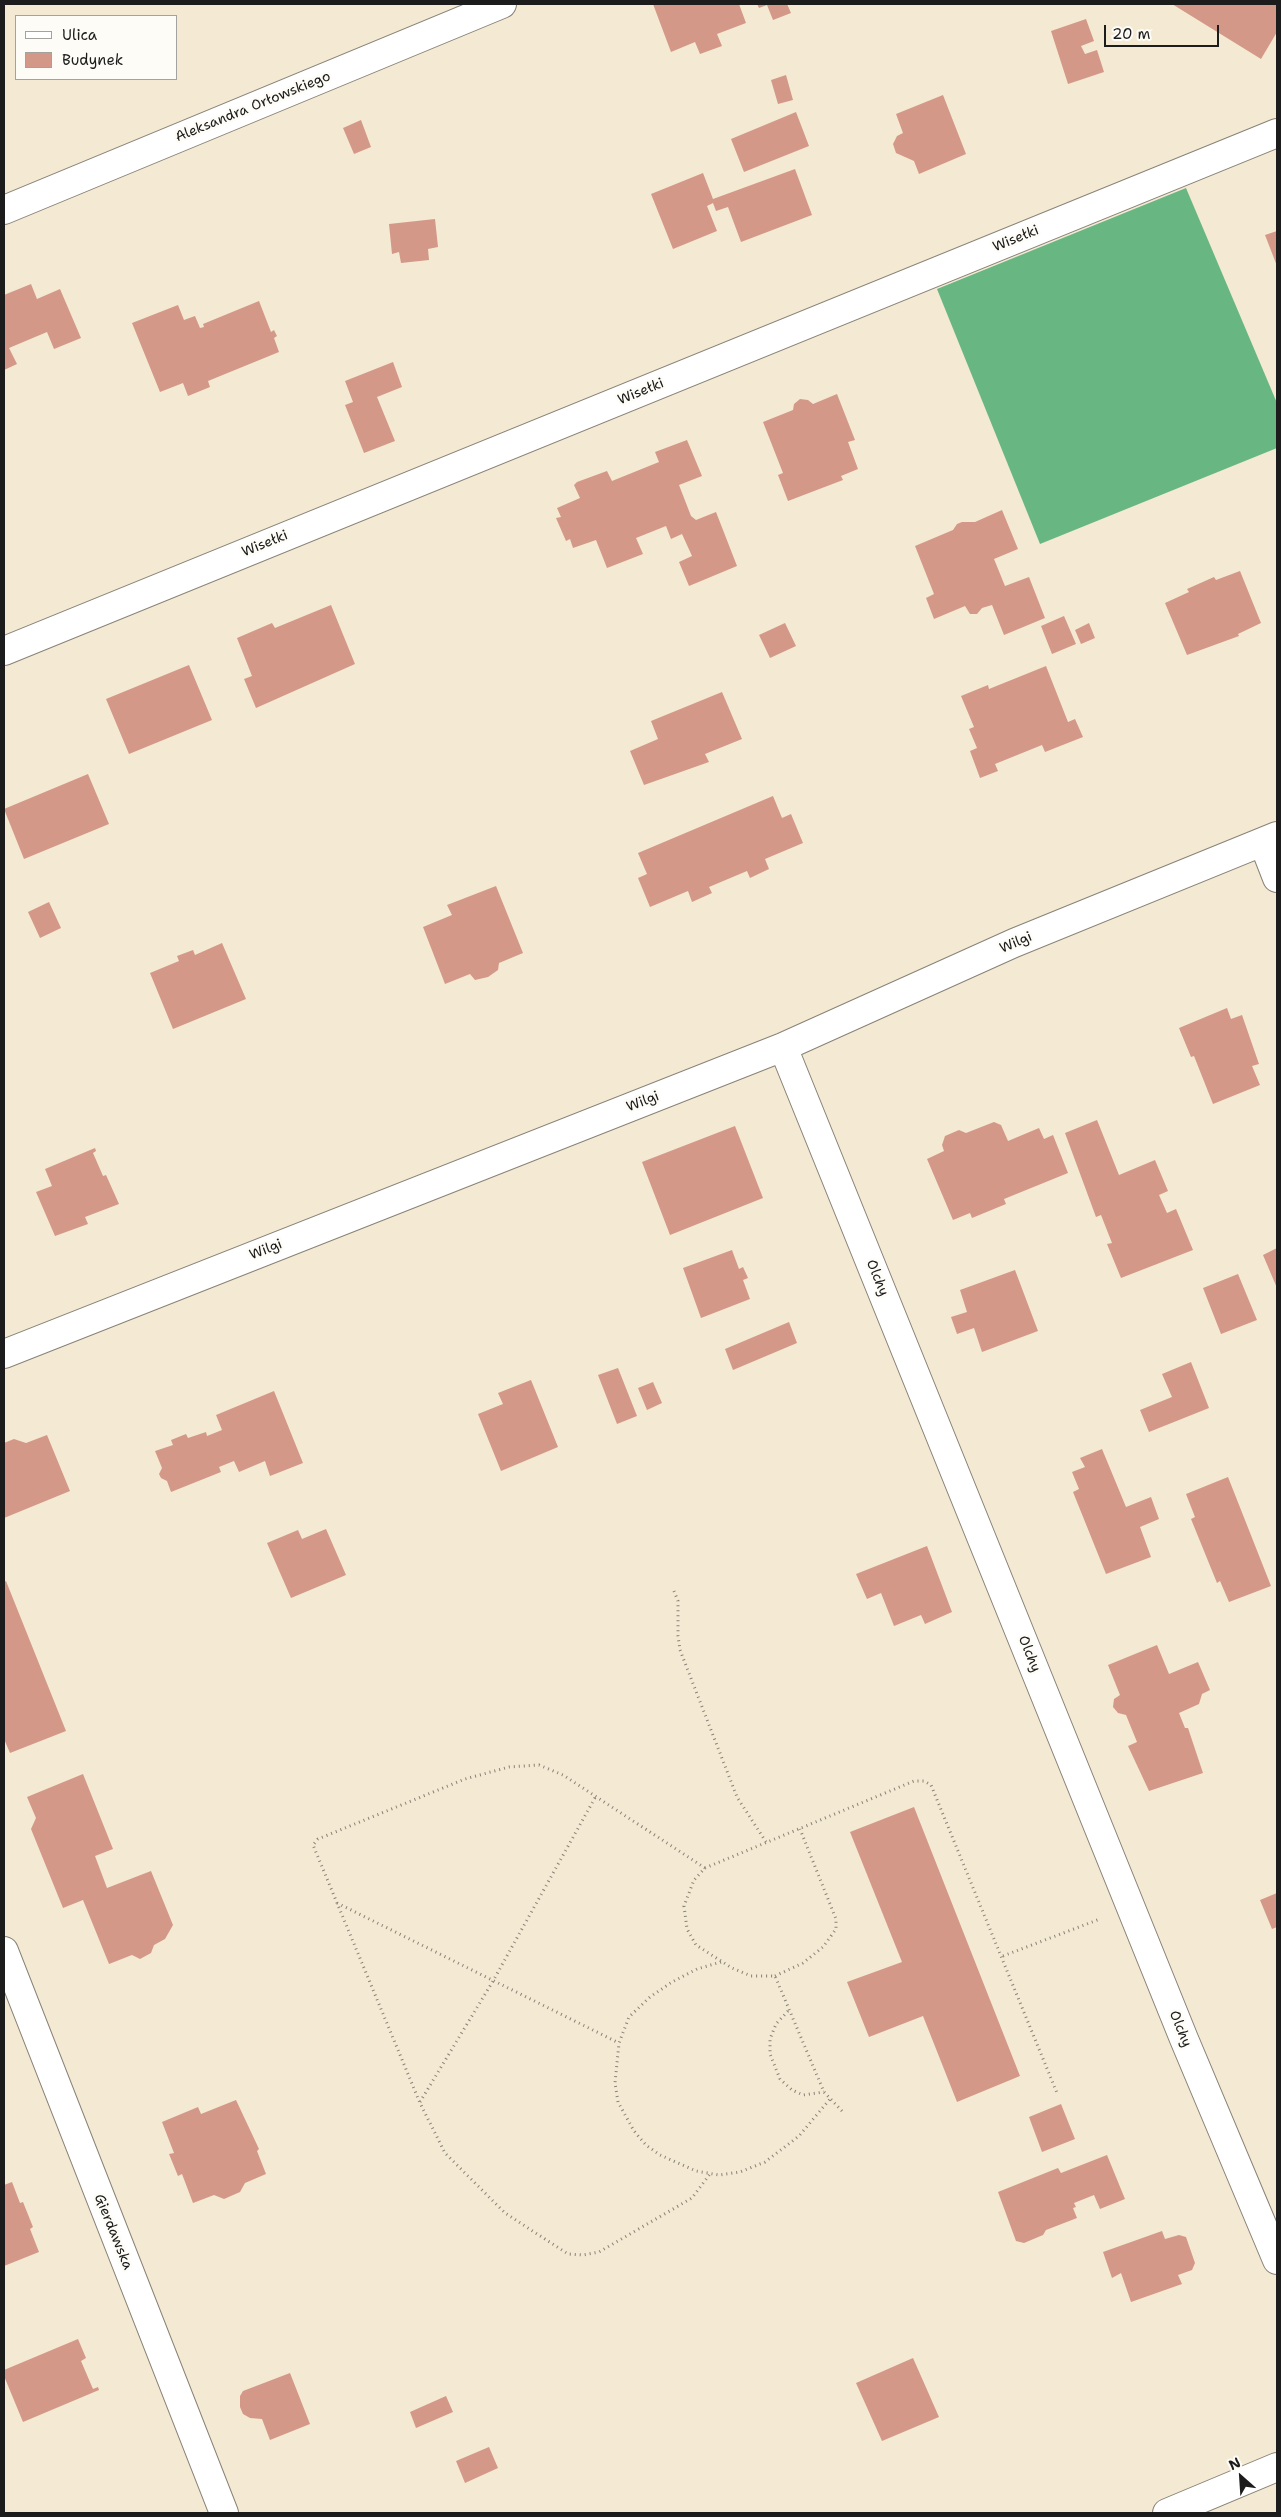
<!DOCTYPE html>
<meta charset="utf-8">
<style>
body{margin:0}
#map{position:relative;width:1281px;height:2517px;overflow:hidden;background:#f4e9d2;font-family:"Shantell Sans",sans-serif}
canvas{display:block}
.frame{position:absolute;inset:0;border:5px solid #1c1c1c;pointer-events:none}
.legend{position:absolute;left:15px;top:15px;width:162px;height:65px;box-sizing:border-box;background:#fdfcf7;border:1px solid #a3a29f;margin:0;padding:6px 9px;list-style:none;font-size:15px;color:#1c1c1c}
.legend li{display:flex;align-items:center;gap:10px;height:25px}
.legend b{width:25px;border:1px solid #a3a29f}
.north{position:absolute;left:1216px;top:2452px;width:50px;height:50px;-webkit-text-stroke:4px #fdfcf7;paint-order:stroke;rotate:334deg;font-size:14px;font-weight:700;line-height:20px;text-align:center;color:#1c1c1c}
.north::after{content:'';display:block;margin:auto;width:18px;height:22px;background:#1c1c1c;clip-path:polygon(50% 0,100% 100%,50% 72%,0 100%)}
.scale{position:absolute;left:1104px;top:25px;width:115px;height:22px;box-sizing:border-box;border:2px solid #1c1c1c;border-top:0;padding-left:6px;font-size:15px;line-height:18px;white-space:nowrap;color:#1c1c1c;-webkit-text-stroke:4px #fdfcf7;paint-order:stroke}
</style>
<div id="map">
<canvas width="1281" height="2517"></canvas>
<div class="frame"></div>
<ul class="legend">
<li><b style="height:6px;background:#fff"></b>Ulica</li>
<li><b style="height:14px;background:#d49888"></b>Budynek</li>
</ul>
<div class="north">N</div>
<div class="scale">20 m</div>
</div>
<script>
const ctx = document.querySelector('canvas').getContext('2d');
ctx.lineJoin = 'round';
function paint(path, color) {
  ctx.fillStyle = color;
  ctx.fill(path, 'evenodd');
}
function toPath(rows) {
  const path = new Path2D();
  for (const r of rows) {
    path.moveTo(r[0], r[1]);
    for (let i = 2; i < r.length; i += 2) path.lineTo(r[i], r[i + 1]);
  }
  return path;
}
function strokePath(path, color, width, dash) {
  ctx.strokeStyle = color;
  ctx.lineWidth = width;
  ctx.lineCap = dash ? 'butt' : 'round';
  ctx.setLineDash(dash || []);
  ctx.stroke(path);
}
function label(font, color, halo, rows, align = 'center') {
  ctx.font = font + ' "Shantell Sans",sans-serif';
  ctx.lineWidth = 5;
  ctx.setLineDash([]);
  ctx.textBaseline = 'middle';
  ctx.strokeStyle = halo;
  ctx.fillStyle = color;
  for (const [text, x, y, turn = 0] of rows) {
    ctx.save();
    ctx.translate(x, y);
    ctx.rotate((+turn || 0) * Math.PI / 180);
    ctx.textAlign = isNaN(turn) ? turn : align;
    if (halo) ctx.strokeText(text, 0, 0);
    ctx.fillText(text, 0, 0);
    ctx.restore();
  }
}
const forest = toPath([
 [1186,188,1277,403,1277,448,1040,544,937,289]
]);
const building = toPath([
 [653,4,739,4,746,23,717,34,722,46,700,54,695,42,671,52],
 [757,4,787,4,791,13,773,20,767,5,759,8],
 [1172,4,1277,4,1277,32,1261,59],
 [1086,19,1094,41,1081,46,1085,54,1097,50,1104,72,1068,84,1051,31],
 [786,75,793,100,778,104,771,80],
 [943,95,966,154,919,174,914,161,896,153,893,144,897,136,903,133,896,114],
 [796,112,809,146,744,172,731,139],
 [361,120,371,147,354,154,343,128],
 [795,169,812,215,741,242,728,207,716,211,713,203,707,206,717,231,673,249,651,194,703,173,713,199],
 [435,219,438,247,428,249,429,260,401,263,399,252,392,254,389,224],
 [1277,231,1277,266,1265,235],
 [31,284,37,299,60,289,81,338,54,349,47,332,9,348,17,364,4,370,4,295],
 [259,301,271,332,274,330,277,336,274,338,279,352,208,381,210,387,188,396,183,383,160,392,132,323,178,305,184,320,195,316,200,328,204,327,203,324],
 [393,362,402,387,377,397,395,441,364,453,345,405,353,402,345,381],
 [837,394,855,440,848,442,858,469,841,476,843,480,788,501,778,475,783,473,763,422,793,410,794,404,800,399,808,400,813,404],
 [687,440,702,476,679,485,691,516,696,520,716,512,737,566,689,586,679,562,692,556,682,534,671,539,666,526,636,538,643,554,607,568,596,540,573,548,570,539,566,541,556,518,561,517,557,508,580,498,574,485,577,482,607,471,612,481,659,462,655,452],
 [1002,510,1018,549,994,559,1005,586,1029,577,1045,618,1004,635,992,605,982,608,977,614,970,614,965,606,934,619,926,598,934,594,915,546,953,530,957,524,962,522,975,522],
 [1240,571,1261,623,1238,634,1239,636,1187,655,1165,603,1189,592,1187,589,1214,577,1216,580],
 [331,605,355,664,256,708,244,679,252,676,237,638,272,623,275,628],
 [1064,616,1076,644,1052,654,1041,626],
 [785,623,796,646,770,658,759,635],
 [1089,623,1095,638,1081,644,1075,630],
 [189,665,212,720,129,754,106,699],
 [1046,666,1068,722,1075,719,1083,737,1045,752,1042,745,995,764,998,771,980,778,970,751,977,748,969,729,974,727,961,696,988,685,989,689],
 [722,692,742,739,705,754,709,762,644,785,630,751,658,739,651,721],
 [88,774,109,824,24,859,4,809],
 [773,796,782,818,791,814,803,843,765,859,769,869,750,878,747,871,709,887,712,893,692,902,688,891,650,907,638,878,647,874,638,853],
 [496,886,523,953,499,963,498,970,488,977,475,980,470,974,445,984,423,927,452,915,447,905],
 [49,902,61,928,40,938,28,912],
 [222,943,246,999,173,1029,150,973,179,961,177,956,193,950,195,955],
 [1227,1008,1231,1019,1242,1015,1259,1064,1252,1066,1260,1085,1213,1104,1194,1056,1191,1057,1179,1028],
 [1097,1120,1119,1175,1155,1160,1168,1191,1159,1195,1167,1213,1176,1209,1193,1250,1121,1278,1107,1244,1112,1243,1101,1215,1096,1217,1065,1133],
 [994,1122,1001,1125,1008,1141,1039,1128,1044,1139,1053,1135,1068,1173,1004,1199,1006,1204,972,1218,970,1213,953,1220,927,1159,944,1151,942,1145,945,1136,959,1130,966,1133],
 [735,1126,763,1198,670,1235,642,1162],
 [95,1148,96,1151,93,1153,103,1176,106,1175,119,1204,85,1217,88,1224,55,1236,36,1192,52,1186,45,1169],
 [1277,1248,1277,1288,1263,1255],
 [732,1250,739,1269,743,1267,748,1278,743,1280,750,1299,701,1318,683,1268],
 [1015,1270,1038,1331,982,1352,974,1328,957,1334,951,1317,967,1312,960,1290],
 [1238,1274,1257,1320,1221,1334,1203,1288],
 [789,1322,797,1343,733,1370,725,1349],
 [1191,1362,1209,1408,1149,1432,1140,1410,1172,1397,1162,1374],
 [618,1368,637,1416,617,1424,598,1375],
 [531,1380,558,1447,501,1471,478,1414,503,1404,498,1393],
 [653,1382,662,1403,647,1410,638,1388],
 [274,1391,303,1463,270,1476,265,1461,239,1472,234,1461,219,1467,221,1472,171,1492,167,1481,161,1478,159,1474,162,1468,155,1451,173,1445,171,1440,186,1434,188,1438,206,1432,207,1436,222,1430,216,1415],
 [47,1435,70,1491,4,1518,4,1443,14,1439,26,1443],
 [1102,1449,1126,1507,1151,1497,1159,1519,1140,1527,1151,1557,1106,1574,1073,1492,1079,1489,1072,1472,1085,1467,1080,1458],
 [1228,1477,1271,1586,1229,1602,1220,1581,1217,1583,1191,1519,1195,1517,1186,1494],
 [326,1529,346,1575,291,1598,267,1543,298,1530,302,1539],
 [927,1546,952,1612,925,1624,921,1615,894,1626,881,1593,867,1599,856,1574],
 [6,1581,66,1731,10,1753,4,1739,4,1582],
 [1157,1645,1169,1674,1198,1662,1210,1690,1202,1694,1199,1704,1179,1713,1185,1728,1188,1728,1203,1773,1149,1791,1128,1746,1137,1742,1126,1715,1118,1713,1113,1707,1114,1699,1120,1695,1108,1665],
 [83,1774,113,1849,95,1856,107,1888,151,1871,173,1925,165,1939,154,1945,151,1953,140,1959,132,1955,109,1964,83,1900,63,1908,31,1829,36,1818,27,1797],
 [914,1807,1020,2076,957,2102,923,2016,869,2037,847,1982,902,1962,850,1832],
 [1277,1893,1277,1927,1272,1929,1260,1900],
 [236,2100,259,2149,257,2151,266,2174,245,2183,240,2192,224,2199,214,2195,193,2203,182,2174,178,2176,169,2154,174,2153,162,2122,198,2107,201,2114],
 [1061,2104,1075,2139,1042,2152,1029,2117],
 [1107,2155,1125,2199,1100,2209,1094,2195,1074,2203,1076,2207,1073,2208,1077,2218,1046,2230,1043,2235,1024,2243,1016,2241,998,2192,1058,2168,1061,2173],
 [12,2182,20,2203,23,2202,33,2227,30,2229,39,2252,4,2266,4,2185],
 [1162,2231,1165,2239,1179,2235,1186,2237,1195,2263,1192,2270,1178,2275,1182,2284,1131,2302,1121,2273,1112,2278,1103,2252],
 [78,2339,86,2358,81,2361,93,2389,98,2387,99,2390,23,2422,4,2376,4,2370],
 [913,2358,939,2417,882,2441,856,2383],
 [290,2373,310,2424,270,2440,262,2419,250,2418,243,2414,240,2407,240,2396,243,2391],
 [446,2396,453,2412,416,2428,410,2412],
 [489,2447,498,2468,465,2483,456,2461]
]);
const path = toPath([
 [674,1591,678,1601,678,1636,680,1650,737,1797,766,1842],
 [705,1868,563,1775,539,1765,509,1767,465,1779,318,1839,313,1845,420,2103,445,2153,505,2213,568,2254,583,2255,599,2252,692,2198,710,2174],
 [337,1903,619,2043],
 [1003,1956,1100,1919],
 [721,1962,697,1969,672,1982,650,1997,629,2017,619,2043,615,2083,618,2102,634,2131,646,2145,660,2155,696,2171,719,2175,740,2172,765,2162,799,2136,830,2099],
 [775,1976,803,1963,823,1947,836,1929,836,1919,800,1829],
 [788,2011,776,2024,770,2039,770,2054,780,2079,792,2090,803,2095,824,2092],
 [420,2102,493,1981,596,1796],
 [842,2111,824,2092,775,1976,751,1976,732,1968,696,1945,687,1929,684,1906,694,1880,705,1868,914,1781,924,1781,931,1785,1057,2093]
]);
const minor = toPath([
 [4,210,502,4],
 [4,651,1277,133],
 [1263,842,1277,878],
 [783,1047,1184,2039,1277,2260],
 [4,1354,783,1047,1014,943,1277,836],
 [4,1951,224,2513]
]);
const tertiary = toPath([
 [1167,2513,1277,2467]
]);
const streetNames = [
 ["Aleksandra Orłowskiego",253,107,-22],
 ["Wisełki",1016,239,-22],
 ["Wisełki",641,392,-22],
 ["Wisełki",265,544,-22],
 ["Wilgi",1016,943,-23],
 ["Wilgi",643,1102,-21],
 ["Wilgi",266,1250,-21],
 ["Olchy",877,1278,68],
 ["Olchy",1029,1654,68],
 ["Olchy",1180,2029,68],
 ["Gierdawska",113,2232,68]
];
paint(forest, '#68b782');
paint(building, '#d49888');
strokePath(minor, '#888277', 30);
strokePath(tertiary, '#888277', 30);
strokePath(path, '#888277', 3, [1, 4]);
strokePath(minor, '#fff', 28);
strokePath(tertiary, '#fff', 28);
label('14px', '#1c1c1c', '#fdfcf7', streetNames);
</script>
